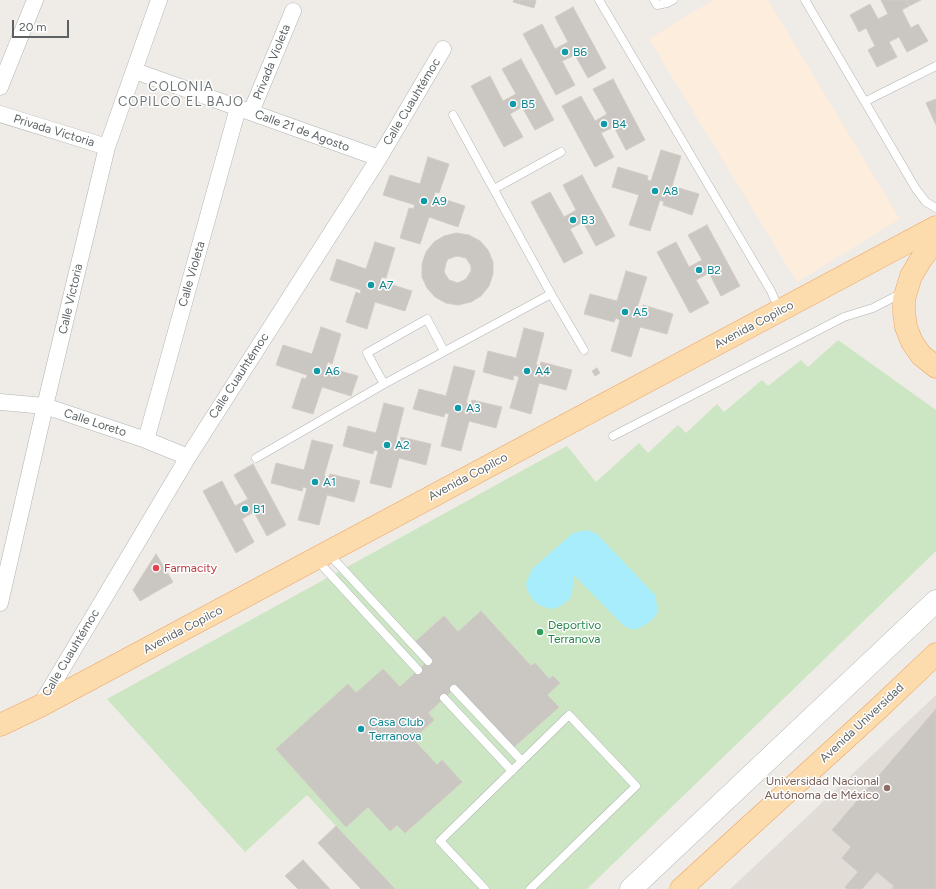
<!DOCTYPE html>
<meta charset="utf-8">
<style>
body{margin:0}
#map{position:relative;width:936px;height:889px;overflow:hidden;background:#efebe6;font-family:Figtree,sans-serif}
canvas{display:block}
.scale{position:absolute;left:12px;top:20px;width:57px;height:18px;box-sizing:border-box;border:2px solid #5d6365;border-top:0;padding-left:5px;font-size:12px;line-height:14px;white-space:nowrap;color:#5d6365;-webkit-text-stroke:3px #fff;paint-order:stroke}
</style>
<div id="map">
<canvas width="936" height="889"></canvas>
<div class="scale">20 m</div>
</div>
<script>
const ctx = document.querySelector('canvas').getContext('2d');
ctx.lineJoin = 'round';
function paint(path, color) {
  ctx.fillStyle = color;
  ctx.fill(path, 'evenodd');
}
function toPath(rows) {
  const path = new Path2D();
  for (const r of rows) {
    path.moveTo(r[0], r[1]);
    for (let i = 2; i < r.length; i += 2) path.lineTo(r[i], r[i + 1]);
  }
  return path;
}
function strokePath(path, color, width, dash) {
  ctx.strokeStyle = color;
  ctx.lineWidth = width;
  ctx.lineCap = dash ? 'butt' : 'round';
  ctx.setLineDash(dash || []);
  ctx.stroke(path);
}
function label(font, color, halo, rows, align = 'center') {
  ctx.font = font + ' Figtree,sans-serif';
  ctx.lineWidth = 3;
  ctx.setLineDash([]);
  ctx.textBaseline = 'middle';
  ctx.strokeStyle = halo;
  ctx.fillStyle = color;
  for (const [text, x, y, turn = 0] of rows) {
    ctx.save();
    ctx.translate(x, y);
    ctx.rotate((+turn || 0) * Math.PI / 180);
    ctx.textAlign = isNaN(turn) ? turn : align;
    if (halo) ctx.strokeText(text, 0, 0);
    ctx.fillText(text, 0, 0);
    ctx.restore();
  }
}
const commercial = toPath([
 [713,0,768,0,900,219,797,282,649,39]
]);
const education = toPath([
 [936,695,936,889,730,889,740,880]
]);
const green = toPath([
 [838,340,936,410,936,551,587,889,395,889,307,795,245,852,107,699,567,446,596,482,639,443,648,453,678,425,686,433,717,404,724,412,762,380,768,386,801,360,808,367]
]);
const water = toPath([
 [587,530,597,534,655,595,658,610,656,615,651,621,638,629,630,629,623,625,574,575,574,583,570,599,559,607,552,609,544,607,537,604,531,597,527,590,526,583,532,569,573,533]
]);
const building = toPath([
 [514,0,536,0,534,8,513,2,514,0],
 [881,0,906,0,909,6,902,10,911,28,918,24,928,41,907,52,899,37,889,42,897,57,877,67,868,50,875,46,866,28,859,32,850,15,870,4,878,19,888,14,881,0],
 [906,0,921,0,909,6,906,0],
 [573,7,606,68,588,78,575,55,562,61,575,85,556,95,523,34,542,24,555,49,568,42,555,17,573,7],
 [521,59,554,120,535,130,522,107,510,114,523,137,504,147,471,86,490,76,503,101,516,94,502,69,521,59],
 [613,79,645,140,626,150,614,127,601,133,614,157,595,167,562,106,581,96,595,121,607,114,593,89,613,79],
 [936,99,936,125,926,103,936,99],
 [661,150,681,156,672,186,699,194,692,215,663,205,664,202,660,200,650,231,629,225,639,195,612,187,618,167,648,176,647,180,651,181,661,150],
 [428,157,449,164,439,193,435,192,434,196,465,206,458,227,429,217,420,244,400,238,409,208,413,209,415,205,383,195,390,175,420,184,428,157],
 [582,175,615,236,596,246,583,222,570,229,583,253,564,263,531,202,550,192,564,217,576,210,563,185,582,175],
 [707,225,740,286,721,296,709,273,696,280,709,303,690,313,657,252,676,242,689,267,702,260,688,235,707,225],
 [456,233,469,235,480,241,488,250,493,262,493,274,489,286,481,296,471,302,458,305,446,303,435,297,427,288,422,277,422,264,426,252,434,242,444,236,456,233],
 [457,256,466,258,471,266,471,271,466,279,458,283,449,280,444,272,446,263,448,259,457,256],
 [375,242,395,248,386,278,382,277,380,281,412,291,405,311,375,302,367,329,346,322,356,292,360,294,361,290,330,280,337,259,366,269,375,242],
 [626,271,647,277,637,308,641,310,643,305,673,314,667,334,640,327,631,357,611,351,620,320,616,318,614,322,584,314,590,294,617,301,626,271],
 [321,327,341,334,332,364,328,362,326,367,358,376,351,396,322,387,313,414,292,408,302,378,306,379,307,375,276,365,283,345,312,354,321,327],
 [524,328,544,333,536,365,540,366,541,362,572,370,566,390,539,383,531,414,510,408,519,377,514,375,513,380,483,372,488,351,516,358,524,328],
 [454,366,475,371,466,403,471,404,472,400,502,407,496,428,469,421,461,451,441,446,449,414,445,413,444,417,413,409,419,389,446,396,454,366],
 [597,368,600,373,595,376,592,371,597,368],
 [384,403,404,408,396,440,400,441,401,437,431,444,426,465,399,458,391,488,370,483,378,451,374,450,373,454,343,446,348,426,376,433,384,403],
 [312,440,333,445,324,476,328,478,330,474,360,481,354,502,327,495,319,525,298,520,307,488,303,487,302,491,271,483,276,463,304,470,312,440],
 [253,464,286,525,267,536,254,512,242,519,254,542,236,553,203,491,222,481,235,506,248,499,234,475,253,464],
 [156,554,173,582,140,601,133,590,156,554],
 [481,611,531,666,535,663,549,679,553,676,560,683,547,695,559,707,514,747,479,709,477,710,456,687,428,713,434,720,413,739,437,765,442,760,462,782,405,833,397,825,390,831,368,807,346,827,276,749,348,684,356,693,383,669,400,687,428,661,415,642,444,616,458,632,481,611],
 [936,709,936,889,892,889,894,886,877,872,862,889,847,889,845,887,858,872,842,858,851,847,832,830,936,709],
 [336,826,395,889,361,889,318,843,336,826],
 [303,860,330,889,298,889,285,876,303,860]
]);
const lane = toPath([
 [599,0,771,291,779,309],
 [654,0,657,5,667,3,673,0],
 [805,0,916,189,926,202,936,208],
 [866,101,936,66],
 [453,115,551,294,584,350],
 [494,189,561,152],
 [444,351,427,319,367,353,384,384,551,294],
 [613,436,844,317,873,308,902,293],
 [256,458,384,384],
 [328,553,428,661],
 [316,559,418,670],
 [454,689,522,761],
 [444,698,512,771],
 [485,889,440,841,569,715,636,786,530,889]
]);
const street = toPath([
 [135,71,379,158],
 [0,87,35,0],
 [251,112,293,11],
 [0,114,107,147],
 [0,402,45,406,146,440,188,457],
 [146,440,238,108],
 [0,603,45,406,107,147,159,0],
 [40,706,188,457,379,158,443,49]
]);
const secondary = toPath([
 [631,889,936,601]
]);
const primary = toPath([
 [936,239,920,261,911,276,904,299,904,312,906,327,912,342,921,355,936,367],
 [0,725,40,706,936,227],
 [681,889,878,709,936,654]
]);
const markers = [
 [565,52,4,"#0f9aa8"],
 [513,104,4,"#0f9aa8"],
 [604,124,4,"#0f9aa8"],
 [655,191,4,"#0f9aa8"],
 [424,201,4,"#0f9aa8"],
 [573,220,4,"#0f9aa8"],
 [699,270,4,"#0f9aa8"],
 [371,285,4,"#0f9aa8"],
 [625,312,4,"#0f9aa8"],
 [317,371,4,"#0f9aa8"],
 [527,371,4,"#0f9aa8"],
 [458,408,4,"#0f9aa8"],
 [387,445,4,"#0f9aa8"],
 [315,482,4,"#0f9aa8"],
 [245,509,4,"#0f9aa8"],
 [156,568,4,"#e0444e"],
 [540,632,4,"#2e9e5b"],
 [361,729,4,"#0f9aa8"],
 [887,788,4,"#8d6e63"]
];
const cultureNames = [
 ["B6",573,52],
 ["B5",521,104],
 ["B4",612,124],
 ["A8",663,191],
 ["A9",432,201],
 ["B3",581,220],
 ["B2",707,270],
 ["A7",379,285],
 ["A5",633,312],
 ["A6",325,371],
 ["A4",535,371],
 ["A3",466,408],
 ["A2",395,445],
 ["A1",323,482],
 ["B1",253,509],
 ["Casa Club",369,722],
 ["Terranova",369,736]
];
const streetNames = [
 ["Privada Violeta",272,62,-68],
 ["Calle Cuauhtémoc",412,102,-59],
 ["Privada Victoria",54,131,17],
 ["Calle 21 de Agosto",302,131,20],
 ["Calle Violeta",192,274,-74],
 ["Calle Victoria",71,299,-77],
 ["Avenida Copilco",754,325,-28],
 ["Calle Cuauhtémoc",239,376,-57],
 ["Calle Loreto",95,423,18],
 ["Avenida Copilco",468,477,-28],
 ["Avenida Copilco",183,630,-28],
 ["Calle Cuauhtémoc",71,653,-59],
 ["Avenida Universidad",862,723,-43]
];
const healthNames = [
 ["Farmacity",164,568]
];
const leisureNames = [
 ["Deportivo",548,625],
 ["Terranova",548,639]
];
const educationNames = [
 ["Universidad Nacional",879,781],
 ["Autónoma de México",879,795]
];
const neighbourhoodNames = [
 ["COLONIA",181,87],
 ["COPILCO EL BAJO",181,102]
];
paint(commercial, '#fdeddd');
paint(education, '#e2dcd7');
paint(green, '#cce6c3');
paint(water, '#a8edfc');
paint(building, '#cac6c2');
strokePath(building, '#d4cbc4', 1);
strokePath(lane, '#b1b5b7', 9);
strokePath(street, '#b1b5b7', 17);
strokePath(secondary, '#b0b5b8', 23);
strokePath(primary, '#eda361', 23);
strokePath(lane, '#fff', 8);
strokePath(street, '#fff', 16);
strokePath(secondary, '#fff', 22);
strokePath(primary, '#fcdcad', 22);
for (const [x, y, r, color] of markers) {
  const dot = new Path2D();
  dot.arc(x, y, r, 0, 2 * Math.PI);
  ctx.fillStyle = color;
  ctx.fill(dot);
  strokePath(dot, '#fff', 1.5);
}
label('12px', '#0d838f', '#fff', cultureNames, 'left');
label('12px', '#5d6365', '#fff', streetNames);
label('12px', '#be3a42', '#fff', healthNames, 'left');
label('12px', '#27864d', '#fff', leisureNames, 'left');
label('12px', '#785e54', '#fff', educationNames, 'right');
ctx.letterSpacing = '1px';
label('13px', '#6e7577', '#fff', neighbourhoodNames);
ctx.letterSpacing = '0px';
</script>
